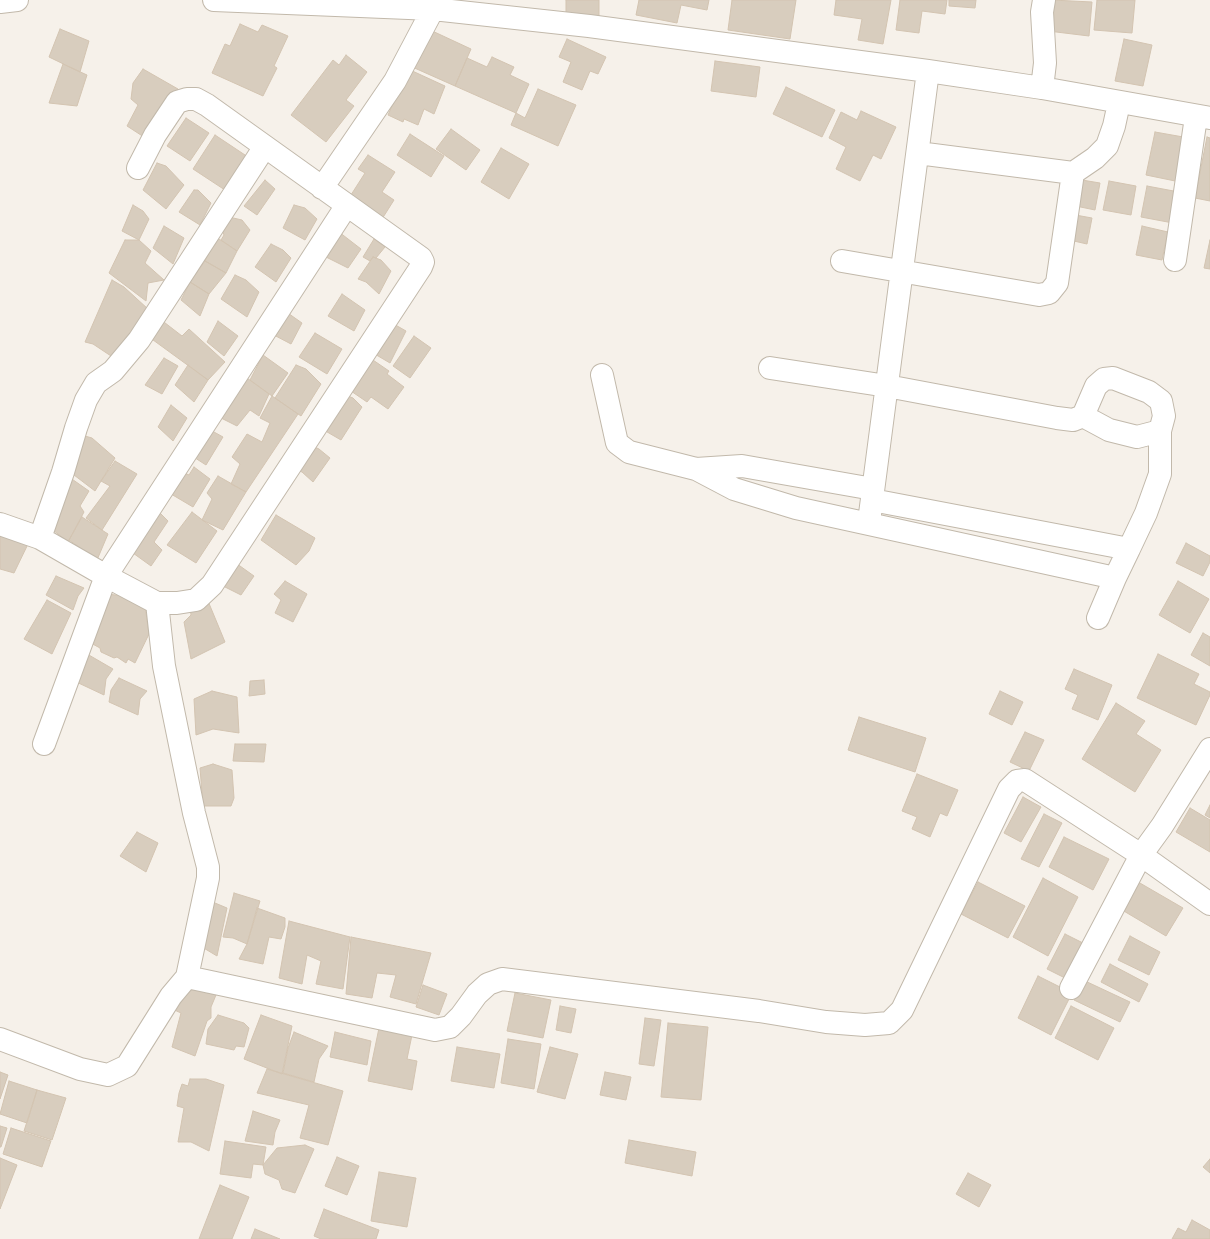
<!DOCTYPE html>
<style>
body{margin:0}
canvas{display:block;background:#f6f1ea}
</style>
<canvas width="1210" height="1239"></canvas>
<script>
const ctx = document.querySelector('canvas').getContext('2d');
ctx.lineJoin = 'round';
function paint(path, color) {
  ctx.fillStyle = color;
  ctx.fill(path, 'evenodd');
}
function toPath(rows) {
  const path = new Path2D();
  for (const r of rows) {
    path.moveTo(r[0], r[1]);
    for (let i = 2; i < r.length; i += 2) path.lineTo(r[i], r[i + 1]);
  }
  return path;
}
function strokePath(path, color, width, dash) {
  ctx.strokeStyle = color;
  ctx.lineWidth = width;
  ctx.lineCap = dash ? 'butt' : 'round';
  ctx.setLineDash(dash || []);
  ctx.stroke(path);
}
const building = toPath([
 [566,0,599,0,599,16,566,15,566,0],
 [639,0,709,0,707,10,681,5,677,23,636,15,639,0],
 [732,0,796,0,790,39,728,30,732,0],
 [836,0,891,0,883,44,858,40,862,19,834,15,836,0],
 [900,0,947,0,945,14,922,11,919,33,896,30,900,0],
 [949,0,976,0,975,8,949,6,949,0],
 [1052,0,1092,2,1089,36,1048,31,1052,0],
 [1097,0,1135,0,1132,33,1094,30,1097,0],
 [240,24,258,32,262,25,288,36,274,66,277,68,263,96,212,73,225,44,230,46,240,24],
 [60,29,89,41,80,72,49,57,60,29],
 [428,29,471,49,455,86,410,66,428,29],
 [567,39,606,57,598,74,590,71,582,90,563,82,571,62,559,57,567,39],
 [1124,39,1152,45,1143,86,1115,81,1124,39],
 [346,55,367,72,346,100,354,106,326,142,291,115,333,60,339,65,346,55],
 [492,57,514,67,510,75,529,84,516,113,455,86,467,58,487,67,492,57],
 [715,61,760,67,756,97,711,91,715,61],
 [63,64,87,75,77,106,49,103,63,64],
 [143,69,178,89,147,139,127,126,138,105,131,99,133,83,143,69],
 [408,69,445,86,434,114,424,109,418,125,404,119,403,122,388,115,408,69],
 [786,87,835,110,822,137,773,114,786,87],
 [538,89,576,105,558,146,511,125,516,113,525,118,538,89],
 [861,111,896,127,881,159,873,155,860,181,836,169,846,147,829,138,841,112,857,120,861,111],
 [186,118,209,133,190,161,167,146,186,118],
 [451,129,480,150,466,170,436,149,451,129],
 [1155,132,1189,138,1180,182,1146,175,1155,132],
 [410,134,444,156,431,177,397,155,410,134],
 [215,135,251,159,228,192,193,169,215,135],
 [1207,137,1210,138,1210,201,1195,198,1207,137],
 [501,148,529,164,509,199,481,182,501,148],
 [368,155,395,172,382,192,394,200,382,219,349,198,365,173,358,169,368,155],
 [157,163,166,166,184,185,166,209,143,190,157,163],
 [1076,179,1100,183,1095,210,1071,205,1076,179],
 [265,180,275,189,257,215,244,206,265,180],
 [1109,181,1136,186,1131,215,1103,210,1109,181],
 [1147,186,1179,192,1173,223,1141,217,1147,186],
 [194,190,198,190,211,203,200,225,179,212,194,190],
 [133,205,143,211,149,219,139,240,122,231,133,205],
 [294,205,305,208,317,219,305,240,283,228,294,205],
 [1070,214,1092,218,1087,244,1065,239,1070,214],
 [229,217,242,220,250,230,237,251,221,240,224,235,222,230,229,217],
 [164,226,184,238,173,264,153,248,164,226],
 [1142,226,1168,232,1162,260,1136,255,1142,226],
 [339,232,361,249,348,268,324,256,339,232],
 [216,237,237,251,226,273,205,261,216,237],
 [374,239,385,247,376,258,373,257,370,261,363,257,374,239],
 [125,240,139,240,151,251,145,263,164,280,148,283,146,301,109,273,125,240],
 [1210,240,1210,269,1204,268,1210,240],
 [271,244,283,250,291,258,276,282,255,267,271,244],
 [373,257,381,260,391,271,379,294,366,282,358,279,373,257],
 [205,261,226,273,209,294,190,282,205,261],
 [235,275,246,280,259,292,247,317,221,299,235,275],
 [112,280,124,287,148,309,117,360,93,344,85,342,112,280],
 [190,282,209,294,200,316,181,300,190,282],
 [342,294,365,310,354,331,328,316,342,294],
 [285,311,302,323,291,344,272,334,285,311],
 [160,319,182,336,189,329,225,362,208,380,149,337,160,319],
 [218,321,238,336,224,356,207,342,218,321],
 [392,323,406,331,390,363,373,353,392,323],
 [315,333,342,349,327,374,299,357,315,333],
 [414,336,431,348,410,378,393,366,414,336],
 [263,355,288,373,272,396,250,380,263,355],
 [164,358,178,366,162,394,145,385,164,358],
 [370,358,389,371,387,374,404,387,388,409,371,397,367,402,348,389,370,358],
 [188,365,208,380,194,402,175,385,188,365],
 [296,365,306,369,321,384,301,416,275,398,296,365],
 [240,373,269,394,259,416,250,410,237,426,221,418,240,373],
 [343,394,353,398,362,407,341,440,322,429,343,394],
 [272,396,298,414,246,492,231,484,240,464,232,457,247,434,262,442,270,423,260,418,272,396],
 [171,405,187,418,173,441,158,427,171,405],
 [205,427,223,437,206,465,189,454,205,427],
 [85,436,92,438,115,458,95,491,74,475,65,474,85,436],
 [310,445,319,449,330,458,313,482,302,472,294,469,310,445],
 [115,461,137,474,102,530,86,518,110,486,101,481,115,461],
 [194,467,210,479,193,507,166,491,180,471,189,475,194,467],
 [218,476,246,492,223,530,202,520,212,499,207,493,218,476],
 [69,477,89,491,80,506,84,512,68,542,48,526,69,477],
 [159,512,168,521,154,542,162,550,151,566,126,548,159,512],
 [192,512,217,531,196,563,167,545,192,512],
 [276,515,315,538,309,551,296,565,261,540,276,515],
 [82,517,108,534,97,560,69,540,82,517],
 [0,533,29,542,14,573,0,569,0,533],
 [1186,543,1210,556,1210,562,1203,576,1176,563,1186,543],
 [233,561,254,576,241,595,219,584,233,561],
 [56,576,84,588,78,596,73,610,46,595,56,576],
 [285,581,307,594,293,622,275,613,281,600,274,594,285,581],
 [1178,581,1209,599,1190,633,1159,615,1178,581],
 [106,594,144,598,149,634,135,663,128,659,126,663,117,657,114,658,101,652,100,648,89,642,106,594],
 [47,600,71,613,52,654,24,639,47,600],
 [208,601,225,642,191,659,184,622,191,615,190,606,208,601],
 [1203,633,1210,637,1210,666,1191,655,1203,633],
 [82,651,113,669,106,679,104,695,70,679,82,651],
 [1158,654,1199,674,1194,684,1210,692,1210,695,1196,725,1137,698,1158,654],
 [1074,669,1112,685,1098,720,1072,709,1078,695,1065,689,1074,669],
 [119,678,147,691,140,699,138,715,109,702,111,690,119,678],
 [264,680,265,694,249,696,250,681,264,680],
 [212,691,237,697,239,733,213,729,196,735,194,699,212,691],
 [1000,691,1023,702,1012,725,989,714,1000,691],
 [1116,703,1145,721,1136,734,1161,750,1135,792,1082,759,1116,703],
 [859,717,926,738,915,772,848,750,859,717],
 [1025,732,1044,740,1029,771,1010,762,1025,732],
 [235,744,266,744,264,762,233,761,235,744],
 [213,764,232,770,234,798,231,806,203,806,200,768,213,764],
 [917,774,958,790,947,816,940,813,930,837,912,829,917,817,902,811,917,774],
 [1023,797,1041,807,1021,842,1004,833,1023,797],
 [1210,805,1210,818,1205,815,1210,805],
 [1190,808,1210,820,1210,852,1176,832,1190,808],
 [1044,814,1062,823,1039,867,1021,859,1044,814],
 [137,832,158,843,146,872,120,856,137,832],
 [1064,837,1109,859,1093,890,1049,867,1064,837],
 [1043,878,1078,897,1048,956,1013,937,1043,878],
 [1133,879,1183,908,1166,936,1117,907,1133,879],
 [978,882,1025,906,1008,938,961,914,978,882],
 [234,893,260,901,247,944,233,938,223,937,234,893],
 [205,903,215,903,227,908,217,956,202,947,205,903],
 [257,908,285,918,285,927,281,939,269,937,263,964,239,959,247,944,257,908],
 [289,921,350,937,343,989,316,984,321,961,307,955,302,984,279,978,289,921],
 [1065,934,1083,943,1065,978,1047,969,1065,934],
 [1130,936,1160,952,1149,975,1118,960,1130,936],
 [351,937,431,953,416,1004,390,997,396,975,377,973,372,998,346,994,351,937],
 [1110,964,1148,984,1139,1002,1101,982,1110,964],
 [1038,976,1072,993,1051,1035,1018,1018,1038,976],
 [1083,980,1130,1002,1120,1022,1074,1000,1083,980],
 [423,985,447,994,439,1015,416,1007,423,985],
 [184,986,216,995,211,1007,211,1018,207,1021,195,1056,172,1047,181,1013,168,1007,184,986],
 [515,993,551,1000,543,1038,507,1031,515,993],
 [560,1006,576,1009,571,1033,556,1030,560,1006],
 [1071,1006,1114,1028,1098,1060,1055,1038,1071,1006],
 [218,1015,244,1023,249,1028,244,1047,236,1046,234,1050,206,1044,208,1029,218,1015],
 [261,1015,292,1026,282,1074,244,1059,261,1015],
 [645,1018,661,1020,654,1066,639,1064,645,1018],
 [668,1023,708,1027,701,1100,661,1097,668,1023],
 [379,1028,412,1035,407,1059,417,1061,412,1090,368,1081,379,1028],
 [294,1032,328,1046,319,1059,314,1082,283,1073,288,1048,294,1032],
 [335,1032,371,1041,367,1065,330,1057,335,1032],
 [508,1039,541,1044,534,1089,501,1083,508,1039],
 [457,1047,500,1054,494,1088,451,1081,457,1047],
 [550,1047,578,1054,565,1099,537,1092,550,1047],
 [267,1069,343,1091,328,1145,300,1138,309,1105,257,1093,267,1069],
 [0,1072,8,1075,0,1099,0,1072],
 [605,1072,631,1077,626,1100,600,1095,605,1072],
 [190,1079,206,1079,224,1085,209,1151,191,1142,178,1142,184,1108,177,1106,179,1093,182,1084,188,1086,190,1079],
 [9,1081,37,1090,27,1123,0,1114,9,1081],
 [37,1090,66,1098,52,1140,24,1131,37,1090],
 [253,1111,280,1120,275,1132,273,1145,245,1141,253,1111],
 [0,1126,7,1128,1,1147,0,1147,0,1126],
 [11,1128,51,1141,42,1167,3,1154,11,1128],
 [629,1140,696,1152,692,1176,625,1163,629,1140],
 [225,1141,266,1147,263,1165,253,1164,251,1178,220,1174,225,1141],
 [305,1145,314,1149,295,1193,282,1189,279,1180,265,1174,263,1165,277,1148,305,1145],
 [337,1157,359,1166,347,1195,325,1186,337,1157],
 [0,1158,17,1165,0,1209,0,1158],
 [1210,1159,1210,1173,1203,1167,1210,1159],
 [379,1172,416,1178,407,1227,371,1221,379,1172],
 [968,1173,991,1185,979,1207,956,1194,968,1173],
 [220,1185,249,1197,232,1239,199,1239,220,1185],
 [324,1209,379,1230,376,1239,321,1239,314,1236,324,1209],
 [1192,1220,1210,1230,1210,1239,1172,1239,1178,1228,1186,1232,1192,1220],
 [255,1229,280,1239,251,1239,255,1229]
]);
const minor = toPath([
 [214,0,433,9,589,26,928,71,1042,88,1210,118],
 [0,2,17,0],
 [1042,88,1045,63,1042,12,1044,0],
 [918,153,1073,173,1095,158,1107,146,1114,126,1119,103],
 [138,168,155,135,177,102,187,99,196,99,207,105,421,258,423,262,421,267,212,585,196,600,177,603,157,603],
 [322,188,395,81,433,9],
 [347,205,106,576,157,603,164,666,194,813,208,867,208,878,187,977,435,1030,450,1027,461,1016,477,994,488,984,502,979,759,1011,826,1022,865,1025,889,1023,902,1010,1009,789,1017,781,1025,780,1141,855,1210,904],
 [1175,260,1196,117],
 [842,261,1039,295,1049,293,1057,283,1073,173],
 [770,368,887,386,1057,418,1073,420,1083,416,1096,386,1104,379,1113,378,1149,392,1161,401,1164,416,1160,431,1160,474,1146,513,1129,549],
 [602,375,617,443,629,452,696,469,742,466,873,489],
 [1083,416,1109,430,1137,437,1160,431],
 [696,469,734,489,796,508,1115,578,1129,549,872,500],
 [870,514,928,71],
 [0,524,40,538],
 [1098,618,1115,578],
 [44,744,106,576,40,538,63,472,76,428,86,400,96,383,113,371,139,340,264,148],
 [1071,988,1141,855,1162,826,1210,749],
 [0,1039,80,1069,108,1075,127,1066,171,996,187,977]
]);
paint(building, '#d8cdbe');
strokePath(building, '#d3c4b1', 1);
strokePath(minor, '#c2b9ab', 24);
strokePath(minor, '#fff', 22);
</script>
